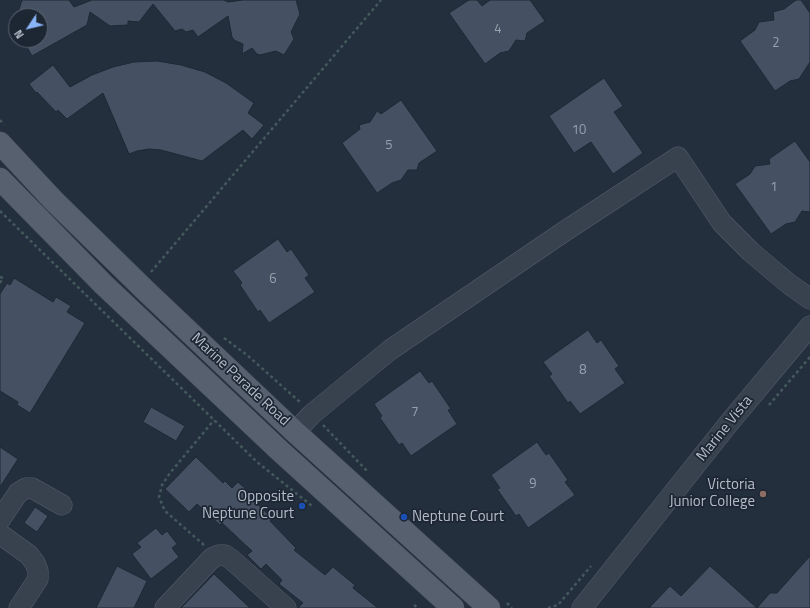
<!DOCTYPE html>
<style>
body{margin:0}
#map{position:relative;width:810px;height:608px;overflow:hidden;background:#242f3e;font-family:"Titillium Web",sans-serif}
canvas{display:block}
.north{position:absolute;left:8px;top:8px;width:40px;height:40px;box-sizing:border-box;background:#1d2633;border:1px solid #59626f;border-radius:50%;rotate:235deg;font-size:11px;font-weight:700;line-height:16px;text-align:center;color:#b4bcc9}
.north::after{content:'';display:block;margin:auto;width:14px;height:18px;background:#8ab4f8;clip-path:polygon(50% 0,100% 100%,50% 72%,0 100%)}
</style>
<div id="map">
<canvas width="810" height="608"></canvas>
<div class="north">N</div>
</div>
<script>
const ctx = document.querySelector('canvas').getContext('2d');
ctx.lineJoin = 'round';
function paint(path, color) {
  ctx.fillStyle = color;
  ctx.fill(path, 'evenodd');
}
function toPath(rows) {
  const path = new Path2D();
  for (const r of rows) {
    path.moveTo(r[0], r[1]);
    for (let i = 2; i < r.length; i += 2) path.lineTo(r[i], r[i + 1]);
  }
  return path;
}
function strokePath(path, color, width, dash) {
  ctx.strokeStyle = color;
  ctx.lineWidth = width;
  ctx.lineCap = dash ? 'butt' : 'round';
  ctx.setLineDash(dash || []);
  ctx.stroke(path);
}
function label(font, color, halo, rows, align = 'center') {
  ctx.font = font + ' "Titillium Web",sans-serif';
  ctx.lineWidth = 3.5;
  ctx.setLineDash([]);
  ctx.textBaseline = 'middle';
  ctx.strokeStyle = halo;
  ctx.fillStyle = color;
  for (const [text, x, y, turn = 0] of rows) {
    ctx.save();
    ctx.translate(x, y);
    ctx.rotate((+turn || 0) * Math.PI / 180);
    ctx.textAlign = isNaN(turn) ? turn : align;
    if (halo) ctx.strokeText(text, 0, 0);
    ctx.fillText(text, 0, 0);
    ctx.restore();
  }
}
const building = toPath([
 [22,0,69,0,74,7,92,0,224,0,228,2,243,0,296,0,300,14,291,32,294,39,284,55,276,51,260,55,257,54,252,48,242,54,243,44,234,40,232,37,228,16,198,37,193,30,186,32,182,29,175,31,153,4,139,22,128,21,128,25,110,26,90,12,87,25,32,56,23,40,40,40,40,16,17,16,22,0],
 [469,0,477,0,482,6,490,0,530,0,545,21,527,33,525,41,516,40,509,51,500,53,485,64,449,13,469,0],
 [796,0,801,0,810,13,810,62,799,79,790,81,775,91,740,41,755,30,759,22,774,20,773,12,784,9,796,0],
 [157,61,181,65,205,72,226,83,254,103,248,113,264,125,252,139,243,130,202,161,161,150,149,149,137,151,129,154,103,93,67,119,58,110,56,112,37,92,36,93,29,84,53,65,70,87,92,75,113,67,134,62,157,61],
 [604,78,623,106,614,112,643,153,613,174,591,142,574,153,549,116,604,78],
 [401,100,437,151,419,163,417,170,408,170,401,180,392,183,377,193,342,143,360,129,359,125,370,122,377,111,381,114,401,100],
 [795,141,810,162,810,212,802,211,795,222,786,224,771,234,735,184,750,174,755,166,770,164,769,159,795,141],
 [278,239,287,252,291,249,309,275,305,278,315,292,269,323,260,310,258,312,240,285,242,283,233,271,278,239],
 [14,278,53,302,56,297,71,306,67,312,85,323,30,413,17,405,18,402,0,391,0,294,7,283,10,285,14,278],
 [588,330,597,343,601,340,619,366,615,369,625,383,580,414,570,401,568,403,549,376,552,374,543,362,588,330],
 [420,371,429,383,432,381,451,409,448,410,457,424,411,456,402,443,399,445,380,418,382,416,374,404,420,371],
 [151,407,185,426,176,441,143,422,151,407],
 [537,442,546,455,549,453,568,480,565,482,575,495,528,528,519,514,516,516,497,489,500,488,491,475,537,442],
 [0,447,18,459,0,487,0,447],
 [196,457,223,483,225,481,232,488,238,482,250,493,248,495,272,518,270,521,296,548,294,550,325,575,333,567,355,585,353,588,378,608,298,608,303,603,279,584,282,580,266,564,261,569,247,555,252,551,222,523,220,525,197,504,189,512,165,489,196,457],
 [35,507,48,516,37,532,24,523,35,507],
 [156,528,162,535,167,531,177,544,172,548,179,557,151,579,132,554,141,547,137,543,156,528],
 [810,556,810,608,649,608,670,586,681,596,710,566,757,608,770,593,777,593,810,556],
 [117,566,147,581,134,608,96,608,117,566],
 [214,574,250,608,181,608,214,574]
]);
const path = toPath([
 [0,120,4,125],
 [0,211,257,462,312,506],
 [151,272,381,0],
 [0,277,3,278,0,283],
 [224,338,247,355,301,403],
 [769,405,810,357],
 [323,425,368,472],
 [204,545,165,511,159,497,162,485,170,473,214,420],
 [507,603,512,608],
 [414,605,418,608],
 [548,608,558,605,591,566]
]);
const minor = toPath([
 [295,432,312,414,390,350,565,231,678,157,722,223,751,252,789,284,810,299],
 [0,520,18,493,26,488,32,488,62,505],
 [0,534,29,555,35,563,38,571,38,579,19,608],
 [165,608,212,558,219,555,225,555,232,560,286,608],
 [582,608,729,423,810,326]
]);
const major = toPath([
 [0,143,53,200,147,292,295,432,489,608],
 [0,179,104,285,279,450,453,608]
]);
const markers = [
 [763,494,4,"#8d6e63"],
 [302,506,4,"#1a4fb4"],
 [404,517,4,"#1a4fb4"]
];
const numberNames = [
 ["4",498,30],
 ["2",776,44],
 ["10",579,131],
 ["5",389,146],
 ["1",774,188],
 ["6",273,280],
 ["8",583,371],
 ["7",415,413],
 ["9",533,485]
];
const streetNames = [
 ["Marine Parade Road",240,380,43],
 ["Marine Vista",725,429,-51]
];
const poiNames = [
 ["Victoria",755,485],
 ["Junior College",755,502],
 ["Opposite",294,497],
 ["Neptune Court",294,514],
 ["Neptune Court",412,517,"left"]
];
paint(building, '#455162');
strokePath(building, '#1f2835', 1);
strokePath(minor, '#565f6c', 21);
strokePath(major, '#414a57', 23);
strokePath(path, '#44595c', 2.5, [3, 3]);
strokePath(minor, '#38414e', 20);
strokePath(major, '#56606e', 22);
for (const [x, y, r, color] of markers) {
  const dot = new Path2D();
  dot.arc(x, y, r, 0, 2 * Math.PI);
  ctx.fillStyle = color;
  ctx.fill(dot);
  strokePath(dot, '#1d2633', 1.5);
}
label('13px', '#98a1af', null, numberNames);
label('15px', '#b4bcc9', '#1d2633', streetNames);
label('15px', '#b4bcc9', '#1d2633', poiNames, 'right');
</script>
